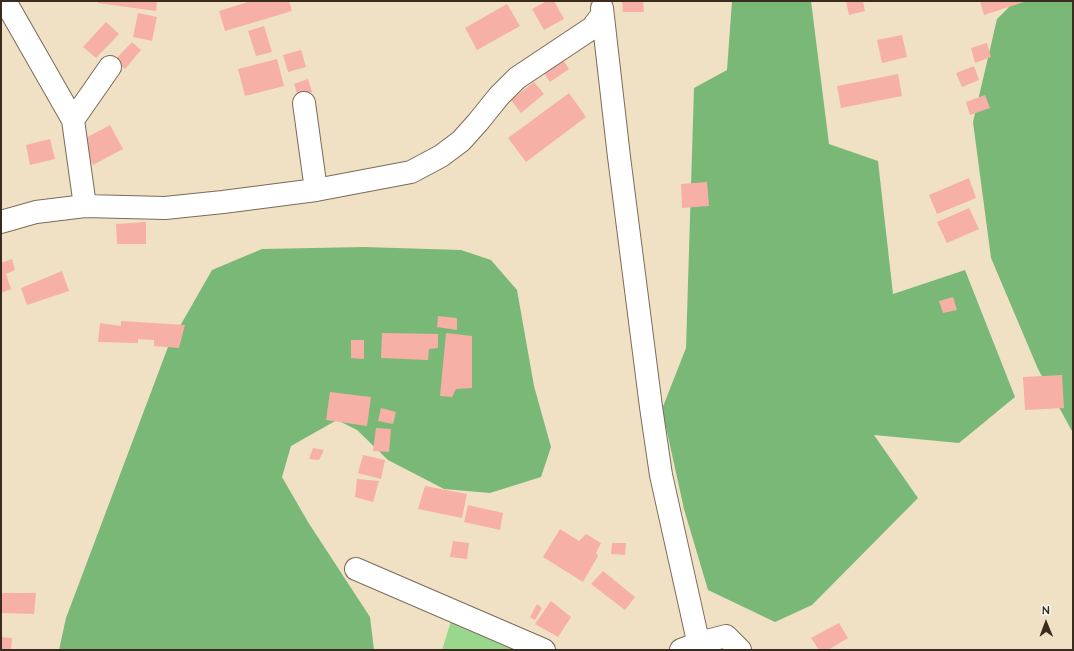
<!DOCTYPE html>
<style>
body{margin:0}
#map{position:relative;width:1074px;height:651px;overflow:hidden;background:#f0e1c5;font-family:"Architects Daughter",sans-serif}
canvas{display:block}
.frame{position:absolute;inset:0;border:2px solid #3b2a1e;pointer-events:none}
.north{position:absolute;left:1026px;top:603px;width:40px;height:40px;-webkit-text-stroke:3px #f6f6f2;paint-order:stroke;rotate:359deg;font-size:11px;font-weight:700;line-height:16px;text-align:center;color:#3b2a1e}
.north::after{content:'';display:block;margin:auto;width:14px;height:18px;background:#3b2a1e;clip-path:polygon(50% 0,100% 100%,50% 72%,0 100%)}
</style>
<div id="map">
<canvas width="1074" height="651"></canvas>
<div class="frame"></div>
<div class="north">N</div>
</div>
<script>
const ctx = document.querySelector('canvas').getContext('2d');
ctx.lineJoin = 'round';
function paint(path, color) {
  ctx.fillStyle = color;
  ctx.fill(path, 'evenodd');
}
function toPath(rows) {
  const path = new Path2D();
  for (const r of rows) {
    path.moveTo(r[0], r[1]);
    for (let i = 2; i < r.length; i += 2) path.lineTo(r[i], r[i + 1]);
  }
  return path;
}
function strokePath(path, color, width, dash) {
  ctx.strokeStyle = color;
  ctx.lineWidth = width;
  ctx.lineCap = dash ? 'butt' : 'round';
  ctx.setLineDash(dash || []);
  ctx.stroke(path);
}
const green = toPath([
 [451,621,524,650,442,650]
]);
const forest = toPath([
 [732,1,811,1,829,144,878,161,893,294,965,270,1015,397,959,443,874,435,918,498,812,605,775,622,708,590,684,509,662,409,686,348,694,88,727,70],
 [1015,1,1073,1,1073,433,1038,369,991,258,973,122,997,19],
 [364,247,461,250,491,260,517,290,534,386,551,447,541,477,490,493,444,489,388,460,357,430,337,420,291,446,282,477,308,522,370,617,374,650,59,650,66,618,168,347,212,270,262,249]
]);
const building = toPath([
 [98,1,157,1,156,11,98,3],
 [251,1,289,1,292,11,225,31,219,11],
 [547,1,554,1,564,19,544,30,532,9],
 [622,1,643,1,644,12,623,12],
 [846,1,863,1,865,11,849,15],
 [980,1,1027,1,984,15],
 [507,4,520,26,477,50,465,28],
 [138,13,157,17,152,41,133,37],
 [106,22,119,34,96,58,83,47],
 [264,26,272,52,256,56,248,31],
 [902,35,907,57,882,63,877,40],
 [132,42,141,50,125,69,115,60],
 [987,43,991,57,975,63,971,48],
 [301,50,306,67,288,72,283,55],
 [277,59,284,86,245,96,238,69],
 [563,60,569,69,550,82,544,73],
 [974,66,979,80,962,87,956,73],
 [898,74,902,96,841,108,837,86],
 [308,79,312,92,298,96,294,84],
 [534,82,544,94,521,113,511,100],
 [569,93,586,117,526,162,508,138],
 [985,95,990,108,970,115,966,102],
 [110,125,123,149,93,165,80,141],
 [50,139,55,159,30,165,26,145],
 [969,178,976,198,937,214,929,195],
 [707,182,709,206,682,208,681,184],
 [969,208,979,229,947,243,937,222],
 [146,222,146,244,117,244,116,224],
 [12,259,15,270,6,274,11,289,1,293,1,263],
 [62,271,69,291,27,305,21,288],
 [953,297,957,310,943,313,939,301],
 [438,316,457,318,457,330,437,327],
 [121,321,185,325,179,348,154,346,154,340,138,339,138,343,98,342,100,323,121,326],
 [382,333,438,334,438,348,429,349,428,360,381,358],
 [446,333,472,336,472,388,456,389,452,397,440,396],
 [351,340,364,340,364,359,351,358],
 [1062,375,1064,408,1025,410,1023,377],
 [330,392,371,397,367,426,326,420],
 [381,408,396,412,393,424,378,421],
 [376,428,391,429,389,452,373,451],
 [313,448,324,450,319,460,309,459],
 [363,455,385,460,381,479,358,473],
 [357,479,379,481,373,502,355,497],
 [425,486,467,494,462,518,418,509],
 [468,505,503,513,500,530,464,522],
 [560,529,579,541,586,534,601,543,596,553,598,556,583,582,543,557],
 [453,541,469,543,467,559,450,557],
 [612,543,626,543,625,555,611,554],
 [603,571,635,597,625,610,591,584],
 [1,593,36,593,34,614,2,613],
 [551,601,571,617,558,637,535,624],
 [537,604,542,608,535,620,530,617],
 [839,623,848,638,828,650,819,650,811,638],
 [1,637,12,638,11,650,1,650]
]);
const minor = toPath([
 [5,1,73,120,85,206],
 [602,8,619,157,651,407,661,475,700,650],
 [304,103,316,190],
 [73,120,110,67],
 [1,222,36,212,85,206,165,208,223,202,316,190,411,172,441,156,461,141,478,122,499,96,517,78,592,28,602,15],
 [356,569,544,650],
 [681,650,699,643,726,636,740,650]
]);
paint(green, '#99d78d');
paint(forest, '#7ab878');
paint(building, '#f6b0a5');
strokePath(minor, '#7a6a58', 24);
strokePath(minor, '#fff', 22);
</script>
